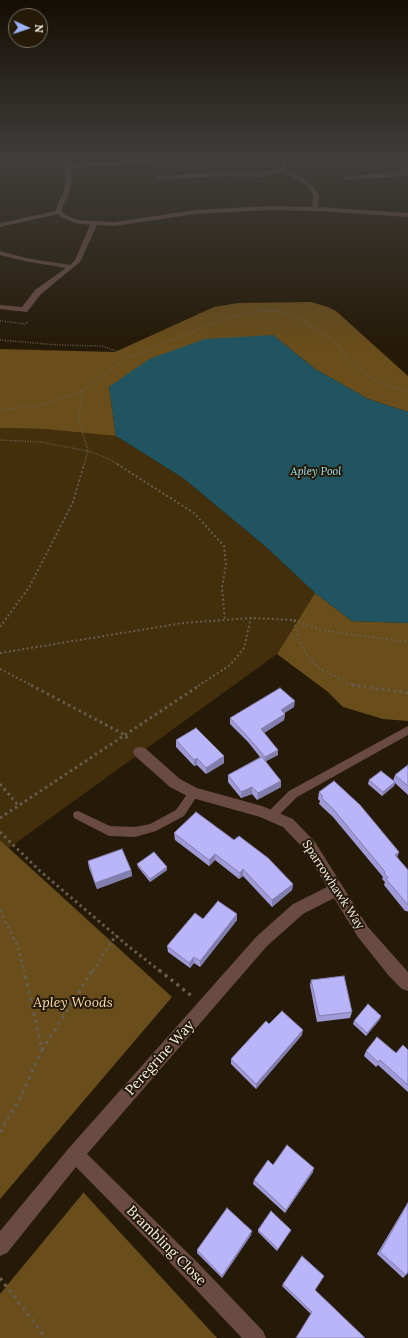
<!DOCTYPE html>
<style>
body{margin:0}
#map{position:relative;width:408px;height:1338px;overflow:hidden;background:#251a07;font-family:Lora,serif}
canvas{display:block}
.north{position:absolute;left:8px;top:8px;width:40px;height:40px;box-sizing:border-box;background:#251a07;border:1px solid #7a7061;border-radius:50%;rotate:93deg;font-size:11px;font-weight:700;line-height:16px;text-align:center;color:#faf2e7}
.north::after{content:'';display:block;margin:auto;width:14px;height:18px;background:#9cb4fd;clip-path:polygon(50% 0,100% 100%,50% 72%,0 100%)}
</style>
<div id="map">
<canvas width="408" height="1338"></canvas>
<div class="north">N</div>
</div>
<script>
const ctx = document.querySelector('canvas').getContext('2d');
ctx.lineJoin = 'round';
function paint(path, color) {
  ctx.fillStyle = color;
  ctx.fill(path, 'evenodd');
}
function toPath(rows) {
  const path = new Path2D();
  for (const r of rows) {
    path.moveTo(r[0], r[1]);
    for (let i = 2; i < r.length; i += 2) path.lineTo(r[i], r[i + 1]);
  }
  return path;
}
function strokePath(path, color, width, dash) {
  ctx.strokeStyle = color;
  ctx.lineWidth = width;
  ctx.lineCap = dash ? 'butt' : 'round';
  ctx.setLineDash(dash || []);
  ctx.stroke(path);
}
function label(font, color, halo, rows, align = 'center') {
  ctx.font = font + ' Lora,serif';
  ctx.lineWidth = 4;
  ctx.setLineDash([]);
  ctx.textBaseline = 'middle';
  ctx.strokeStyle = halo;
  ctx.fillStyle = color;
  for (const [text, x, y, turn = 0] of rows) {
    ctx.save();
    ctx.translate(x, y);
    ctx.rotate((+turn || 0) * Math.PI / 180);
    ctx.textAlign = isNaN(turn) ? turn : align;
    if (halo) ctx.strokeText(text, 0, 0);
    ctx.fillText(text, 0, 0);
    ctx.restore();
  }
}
const green = toPath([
 [0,428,44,429,116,436,183,478,266,547,315,593,277,654,9,848,0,840]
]);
const forest = toPath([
 [311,302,328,307,336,311,408,376,408,412,368,399,315,369,273,335,109,387,116,436,44,429,0,428,0,349,115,352,214,307,238,303],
 [315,593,352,621,408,623,408,721,383,719,343,707,328,692,277,654],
 [0,840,172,997,0,1199],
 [84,1192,84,1193,217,1338,0,1338,0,1294]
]);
const water = toPath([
 [273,335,315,369,368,399,408,412,408,623,352,621,315,593,266,547,183,478,116,436,109,387,149,359,205,339]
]);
const pathFar3 = toPath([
 [0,321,26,324,28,321],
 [0,340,58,345,102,346,130,356],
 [0,410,43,405,82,391],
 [0,440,40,442,88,451,107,458,119,465],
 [84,465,88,451,79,421,82,391,126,358,229,317,260,311,276,311,289,314,302,320,336,342,349,361,373,379,408,393]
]);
const pathFar2 = toPath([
 [117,464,194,513,224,546,226,565,222,587,225,620],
 [294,620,320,630,408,642],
 [0,627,30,586,73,502,84,464],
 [0,653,183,623,251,618,294,620,299,641,308,657,319,668,355,686],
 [0,669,33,686],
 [198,686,230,665,244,648,251,618]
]);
const pathFar1 = toPath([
 [31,685,125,735,130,741],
 [352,685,408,693],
 [0,784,18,805],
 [0,818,200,685],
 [0,832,40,871,128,946,160,971],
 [0,910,18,947,24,971],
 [93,971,116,935]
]);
const path = toPath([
 [159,970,193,997],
 [42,1050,93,970],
 [0,1132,18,1102,42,1050,24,970],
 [0,1278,46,1338]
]);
const lane = toPath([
 [408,726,408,735,297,797,275,819,271,820,267,819,266,816,267,813,289,791,408,726],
 [194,789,198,790,199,793,184,816,156,831,135,837,109,836,74,818,73,815,74,812,78,811,110,826,135,827,150,824,176,810,190,790,194,789]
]);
const street = toPath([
 [62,159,68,159,69,164,149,159,155,159,156,161,153,163,70,168,72,174,71,184,69,194,63,205,62,211,65,215,78,220,114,222,196,210,269,206,312,207,313,195,308,187,299,180,279,172,261,177,225,176,158,180,155,178,158,176,225,172,261,173,281,168,282,165,279,159,285,159,288,165,285,171,303,178,312,185,319,195,318,207,408,213,408,217,315,211,269,210,196,214,114,226,97,225,80,262,41,294,27,312,0,309,0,305,22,307,35,290,66,268,24,261,0,255,0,251,26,258,70,265,75,260,90,225,75,223,61,217,58,214,0,227,0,223,56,211,57,205,63,194,65,184,66,174,62,159],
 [389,159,396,159,408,171,408,176,346,180,343,178,346,176,402,172,389,159],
 [140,747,145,748,180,779,197,788,262,806,293,819,315,842,368,927,408,972,408,991,402,989,389,976,358,937,334,898,303,914,267,946,87,1154,198,1263,263,1331,266,1338,242,1338,184,1277,76,1167,7,1253,0,1256,0,1231,69,1148,257,936,293,904,327,887,305,850,283,827,260,817,189,797,170,787,135,756,133,752,135,748,140,747]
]);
const wall = toPath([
 [294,707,284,713,285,714,284,720,264,733,278,750,278,755,266,761,281,787,257,800,252,794,241,798,228,782,228,775,260,757,248,742,230,724,230,718],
 [176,740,224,756,224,763,206,774,197,765,194,766,176,747],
 [408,765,408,795,395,783,394,786,382,796,368,784,369,780,393,781,395,775],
 [319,792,399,852,397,857,408,870,408,912,407,911,405,911,384,885,385,882,382,879,383,877,333,817,319,804,320,801,318,799],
 [174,833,293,884,292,890,272,907,243,876,239,879,215,860,209,866,175,840],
 [88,861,131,870,132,876,97,889,89,868],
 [137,864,167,870,150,882,138,867],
 [237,914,237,920,200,967,194,963,190,968,168,952,167,946,203,919],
 [311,980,352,1012,350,1018,317,1022,310,985],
 [381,1016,380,1019,366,1036,353,1024,354,1021],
 [269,1024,302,1035,256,1089,231,1064,231,1059],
 [408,1050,408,1092,378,1065,376,1067,364,1056,366,1051,396,1053],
 [273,1165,313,1172,285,1213,253,1184,254,1180],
 [408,1202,408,1272,406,1275,403,1278,377,1254],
 [258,1230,291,1230,277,1251,258,1232],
 [251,1235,222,1278,197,1253,197,1250],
 [283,1284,315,1290,365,1338,311,1314,282,1286]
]);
const shadedWall = toPath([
 [295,701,294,707,280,716,281,710],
 [285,714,284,720,261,735,261,729],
 [278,750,278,755,264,762,265,757],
 [224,756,224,763,206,774,206,768],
 [197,758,197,765,194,766,194,760],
 [281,781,281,787,257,800,258,793],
 [395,782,394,786,382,796,383,792],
 [252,787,252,794,241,798,241,792],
 [399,852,397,858,395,855],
 [215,854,215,860,209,866,209,860],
 [167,867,167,870,150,882,150,879],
 [243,869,243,876,239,879,240,873],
 [131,870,132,876,97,889,95,883],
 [293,884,292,890,272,907,272,900],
 [237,914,237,920,200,967,200,961],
 [194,957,194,963,190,968,189,963],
 [381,1016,380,1019,366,1036,367,1033],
 [303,1030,302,1035,256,1089,256,1084],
 [314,1168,313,1172,285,1213,286,1210],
 [252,1231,251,1235,222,1278,222,1276]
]);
const building = toPath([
 [280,688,295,701,281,710,285,714,261,729,278,750,265,757,248,737,230,718,280,688],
 [196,728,224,756,206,768,197,758,194,760,176,740,196,728],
 [262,757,281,781,258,793,252,787,241,792,228,775,262,757],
 [408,765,408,786,395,775,408,765],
 [381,771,395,782,383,792,369,780,381,771],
 [334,781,360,805,399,852,395,855,408,870,408,905,386,879,388,878,384,873,385,872,334,810,321,797,323,796,319,792,334,781],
 [196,812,234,840,239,836,268,858,293,884,272,900,243,869,240,873,215,854,209,860,174,833,196,812],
 [122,849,131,870,95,883,88,861,122,849],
 [154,852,167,867,150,879,137,864,154,852],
 [218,901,237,914,200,961,194,957,189,963,167,946,195,913,203,919,218,901],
 [344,976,352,1012,319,1016,311,980,344,976],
 [368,1004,381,1016,367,1033,354,1021,368,1004],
 [282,1011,303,1030,256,1084,231,1059,266,1021,269,1024,282,1011],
 [377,1037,396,1053,403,1045,408,1050,408,1085,380,1060,378,1062,366,1051,377,1037],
 [287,1145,314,1168,286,1210,254,1180,268,1160,273,1165,287,1145],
 [408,1203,408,1272,406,1275,380,1252,408,1203],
 [227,1208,252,1231,222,1276,197,1250,227,1208],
 [271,1211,291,1230,278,1249,258,1230,271,1211],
 [302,1256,324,1276,315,1290,365,1338,296,1338,312,1312,283,1284,302,1256]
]);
const farWaternames = [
 ["Apley Pool",316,472]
];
const streetNames = [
 ["Sparrowhawk Way",333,885,57]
];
const nearParknames = [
 ["Apley Woods",73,1003]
];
const nearStreetnames = [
 ["Peregrine Way",160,1058,-48],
 ["Brambling Close",166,1246,45]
];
paint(green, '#432f0c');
paint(forest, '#694d1a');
paint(water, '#215461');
strokePath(pathFar3, '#675d4d', 1.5, [1, 1.5]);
strokePath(pathFar2, '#675d4d', 2, [2, 2.5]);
strokePath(pathFar1, '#675d4d', 3, [2.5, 3.5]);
strokePath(path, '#675d4d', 3.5, [3, 4.5]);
paint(lane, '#694b43');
paint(street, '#694b43');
paint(wall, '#a09bd6');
paint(shadedWall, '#827eae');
paint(building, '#bab4f9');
strokePath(building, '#827eae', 1);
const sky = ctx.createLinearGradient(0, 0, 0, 347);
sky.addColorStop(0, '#140e04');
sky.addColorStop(0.46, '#403e3c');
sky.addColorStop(1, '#403e3c00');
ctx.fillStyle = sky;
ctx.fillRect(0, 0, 408, 347);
label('italic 11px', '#9be2f6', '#251a07', farWaternames);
label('12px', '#faf2e7', '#251a07', streetNames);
label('italic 14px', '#fcdba7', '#251a07', nearParknames);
label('14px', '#faf2e7', '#251a07', nearStreetnames);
</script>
